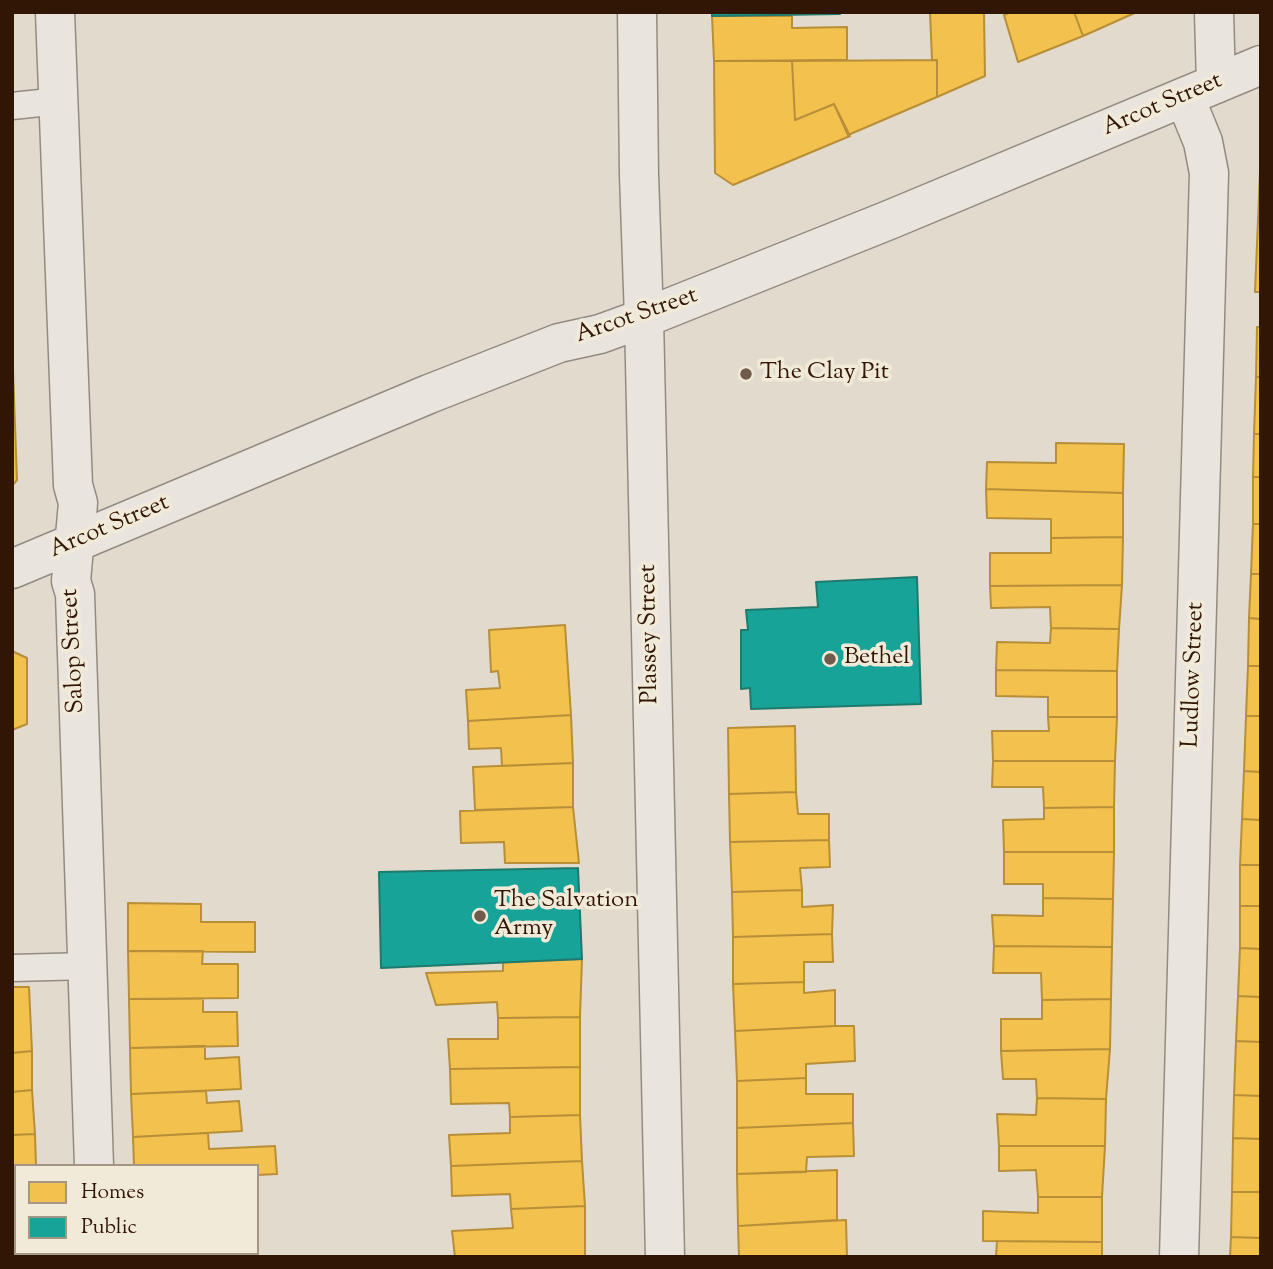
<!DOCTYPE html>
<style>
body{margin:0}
#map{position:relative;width:1273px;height:1269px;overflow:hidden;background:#e2dbcd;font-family:"Sorts Mill Goudy",serif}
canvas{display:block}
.frame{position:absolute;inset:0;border:14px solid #311605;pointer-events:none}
.legend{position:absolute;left:14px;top:1164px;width:245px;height:91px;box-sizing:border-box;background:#f2ead9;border:2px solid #a59584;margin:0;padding:9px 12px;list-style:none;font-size:21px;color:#311605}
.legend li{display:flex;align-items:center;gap:14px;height:35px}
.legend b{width:35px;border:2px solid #a59584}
</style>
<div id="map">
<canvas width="1273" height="1269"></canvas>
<div class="frame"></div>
<ul class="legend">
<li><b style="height:19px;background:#f2c14e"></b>Homes</li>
<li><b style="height:19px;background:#17a398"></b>Public</li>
</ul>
</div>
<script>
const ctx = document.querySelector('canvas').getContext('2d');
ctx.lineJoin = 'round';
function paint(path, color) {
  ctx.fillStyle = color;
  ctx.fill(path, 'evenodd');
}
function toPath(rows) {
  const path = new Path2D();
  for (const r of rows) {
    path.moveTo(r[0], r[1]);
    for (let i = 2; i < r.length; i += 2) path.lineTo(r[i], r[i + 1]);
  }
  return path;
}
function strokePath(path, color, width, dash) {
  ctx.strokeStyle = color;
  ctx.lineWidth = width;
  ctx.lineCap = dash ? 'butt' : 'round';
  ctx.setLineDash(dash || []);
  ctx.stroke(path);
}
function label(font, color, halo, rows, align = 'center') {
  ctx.font = font + ' "Sorts Mill Goudy",serif';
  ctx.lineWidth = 7;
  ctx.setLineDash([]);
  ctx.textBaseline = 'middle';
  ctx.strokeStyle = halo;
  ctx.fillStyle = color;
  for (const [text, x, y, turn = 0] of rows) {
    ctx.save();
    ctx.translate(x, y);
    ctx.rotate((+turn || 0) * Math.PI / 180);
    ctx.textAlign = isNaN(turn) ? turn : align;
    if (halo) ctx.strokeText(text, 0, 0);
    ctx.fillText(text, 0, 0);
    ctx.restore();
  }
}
const homes = toPath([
 [930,12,984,12,985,76,937,97,937,60,932,60,930,12],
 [1011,12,1074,12,1083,36,1018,62,1004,15,1011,12],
 [1074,12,1137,12,1083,36,1074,12],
 [712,16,792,16,792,28,847,27,847,60,714,61,712,16],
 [937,60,937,97,848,135,834,104,795,120,792,61,937,60],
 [714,61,792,61,795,120,834,104,850,136,733,185,715,173,714,61],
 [1261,148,1261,292,1255,292,1261,148],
 [1257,327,1261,327,1261,377,1256,377,1257,327],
 [12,342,17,480,12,486,12,342],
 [1256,377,1261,377,1261,434,1254,434,1256,377],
 [1254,434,1261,434,1261,477,1253,477,1254,434],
 [1056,443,1124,444,1123,493,986,489,987,462,1056,463,1056,443],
 [1253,477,1261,477,1261,524,1253,524,1253,477],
 [986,489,1123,493,1123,537,1051,538,1051,519,987,518,986,489],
 [1253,524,1261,524,1261,574,1251,574,1253,524],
 [1123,537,1122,585,990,586,990,553,1051,553,1051,538,1123,537],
 [1251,574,1261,574,1261,619,1249,618,1251,574],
 [1122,585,1119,629,1051,628,1050,607,991,608,990,586,1122,585],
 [1249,618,1261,619,1261,666,1248,666,1249,618],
 [565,625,571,715,468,721,466,690,500,688,498,671,491,672,489,630,565,625],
 [1051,628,1119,629,1117,671,996,670,997,642,1050,643,1051,628],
 [12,651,27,658,27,724,12,730,12,651],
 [1248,666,1261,666,1261,716,1246,716,1248,666],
 [996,670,1117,671,1117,717,1048,717,1048,697,996,696,996,670],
 [571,715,573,763,502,766,501,748,469,749,468,721,571,715],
 [1246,716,1261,716,1261,772,1244,771,1246,716],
 [1048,717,1117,717,1115,761,993,761,992,731,1049,731,1048,717],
 [795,726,796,792,729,794,728,728,795,726],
 [993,761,1115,761,1114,807,1044,808,1043,787,992,787,993,761],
 [573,763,573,807,475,810,473,767,573,763],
 [1244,771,1261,772,1261,820,1242,819,1244,771],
 [796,792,798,814,829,814,829,840,730,842,729,794,796,792],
 [573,807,579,863,505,863,504,842,461,843,460,811,573,807],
 [1114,807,1114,852,1004,852,1003,820,1044,819,1044,808,1114,807],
 [1242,819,1261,820,1261,865,1240,865,1242,819],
 [829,840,830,867,800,868,802,890,732,892,730,842,829,840],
 [1004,852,1114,852,1113,899,1043,898,1043,884,1004,884,1004,852],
 [1240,865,1261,865,1261,906,1240,906,1240,865],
 [802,890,802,907,833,905,832,934,733,937,732,892,802,890],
 [1043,898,1113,899,1112,947,994,946,992,915,1043,916,1043,898],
 [128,903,201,904,201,922,255,922,255,952,128,951,128,903],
 [1240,906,1261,906,1261,949,1240,948,1240,906],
 [832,934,833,962,804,962,804,982,733,984,733,937,832,934],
 [994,946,1112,947,1111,999,1042,1000,1041,973,993,973,994,946],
 [1240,948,1261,949,1261,997,1238,996,1240,948],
 [128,951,203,951,202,964,238,964,238,998,129,999,128,951],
 [582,959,580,1017,498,1018,497,1002,436,1005,426,973,503,971,503,962,582,959],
 [804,982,804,993,835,990,835,1026,735,1031,733,984,804,982],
 [12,987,29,987,32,1051,12,1053,12,987],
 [1238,996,1261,997,1261,1042,1236,1041,1238,996],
 [129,999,203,999,203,1012,237,1012,238,1046,130,1048,129,999],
 [1111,999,1110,1049,1001,1051,1001,1019,1042,1019,1042,1000,1111,999],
 [580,1017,580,1067,450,1069,448,1039,498,1039,498,1018,580,1017],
 [835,1026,854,1026,855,1061,806,1064,806,1078,737,1081,735,1031,835,1026],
 [1236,1041,1261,1042,1261,1096,1234,1095,1236,1041],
 [205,1046,205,1059,239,1057,241,1089,131,1094,130,1048,205,1046],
 [1110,1049,1106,1099,1037,1098,1036,1079,1003,1079,1001,1051,1110,1049],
 [32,1051,32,1090,12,1092,12,1053,32,1051],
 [580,1067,580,1115,510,1117,509,1103,451,1104,450,1069,580,1067],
 [806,1078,806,1094,853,1094,853,1123,737,1128,737,1081,806,1078],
 [32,1090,35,1134,12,1135,12,1092,32,1090],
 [206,1091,207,1103,239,1101,242,1131,133,1137,131,1094,206,1091],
 [1234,1095,1261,1096,1261,1139,1233,1138,1234,1095],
 [1037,1098,1106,1099,1105,1146,999,1146,997,1114,1036,1115,1037,1098],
 [580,1115,582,1161,451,1166,449,1135,510,1133,510,1117,580,1115],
 [853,1123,854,1156,807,1157,806,1172,737,1174,737,1128,853,1123],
 [208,1133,209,1149,275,1146,277,1174,257,1175,257,1166,134,1166,133,1137,208,1133],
 [35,1134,36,1166,16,1166,16,1183,12,1183,12,1135,35,1134],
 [1233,1138,1261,1139,1261,1192,1232,1192,1233,1138],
 [999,1146,1105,1146,1102,1197,1038,1197,1036,1170,999,1171,999,1146],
 [582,1161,585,1206,511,1209,510,1194,452,1196,451,1166,582,1161],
 [837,1170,837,1220,738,1226,737,1174,837,1170],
 [12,1183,16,1183,16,1227,12,1227,12,1183],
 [1232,1192,1261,1192,1261,1238,1231,1237,1232,1192],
 [1038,1197,1102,1197,1102,1242,983,1241,983,1211,1038,1213,1038,1197],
 [585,1206,585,1256,455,1257,452,1231,513,1228,511,1209,585,1206],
 [846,1220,847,1257,739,1257,738,1226,846,1220],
 [12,1227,16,1227,16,1253,38,1253,38,1257,12,1257,12,1227],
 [1231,1237,1261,1238,1261,1257,1230,1257,1231,1237],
 [997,1241,1102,1242,1102,1257,996,1257,997,1241],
 [136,1253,245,1253,245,1257,137,1257,136,1253]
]);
const public = toPath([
 [712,12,840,12,840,14,712,16,712,12],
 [917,577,921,704,751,709,750,688,741,689,741,630,748,630,746,610,818,607,816,582,917,577],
 [578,868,582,959,381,968,379,872,578,868]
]);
const service = toPath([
 [12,106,59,101],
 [12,968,89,966]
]);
const minor = toPath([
 [55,12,73,485,78,503,71,581,75,594,94,1166],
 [1214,12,1216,84],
 [644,318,889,220,1261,65],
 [96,1253,97,1257],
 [1179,1257,1209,173,1203,142,1185,98]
]);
const tertiary = toPath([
 [637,12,639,175,644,318,665,1257],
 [12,569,429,394,559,343,600,334,644,318]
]);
const markers = [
 [746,374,7,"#6f5b4b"],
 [830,659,7,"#6f5b4b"],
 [480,916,7,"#6f5b4b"]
];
const streetNames = [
 ["Arcot Street",1163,106,-23],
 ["Arcot Street",637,317,-19],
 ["Arcot Street",110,528,-23],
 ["Plassey Street",651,634,-91],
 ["Salop Street",75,651,-93],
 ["Ludlow Street",1195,675,-88]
];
const poiNames = [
 ["The Clay Pit",760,374],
 ["Bethel",844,659],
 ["The Salvation",494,902],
 ["Army",494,930]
];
paint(homes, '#f2c14e');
strokePath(homes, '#b88e38', 2);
paint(public, '#17a398');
strokePath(public, '#1f796c', 2);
strokePath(service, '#938b81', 29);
strokePath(minor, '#938b81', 41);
strokePath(tertiary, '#938b81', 41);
strokePath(service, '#e9e5de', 26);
strokePath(minor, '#e9e5de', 38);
strokePath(tertiary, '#e9e5de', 38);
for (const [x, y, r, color] of markers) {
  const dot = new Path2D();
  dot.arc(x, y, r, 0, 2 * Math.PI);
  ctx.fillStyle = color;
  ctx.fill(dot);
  strokePath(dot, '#f2ead9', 2.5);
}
label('24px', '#311605', '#f2ead9', streetNames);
label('24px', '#311605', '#f2ead9', poiNames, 'left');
</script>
